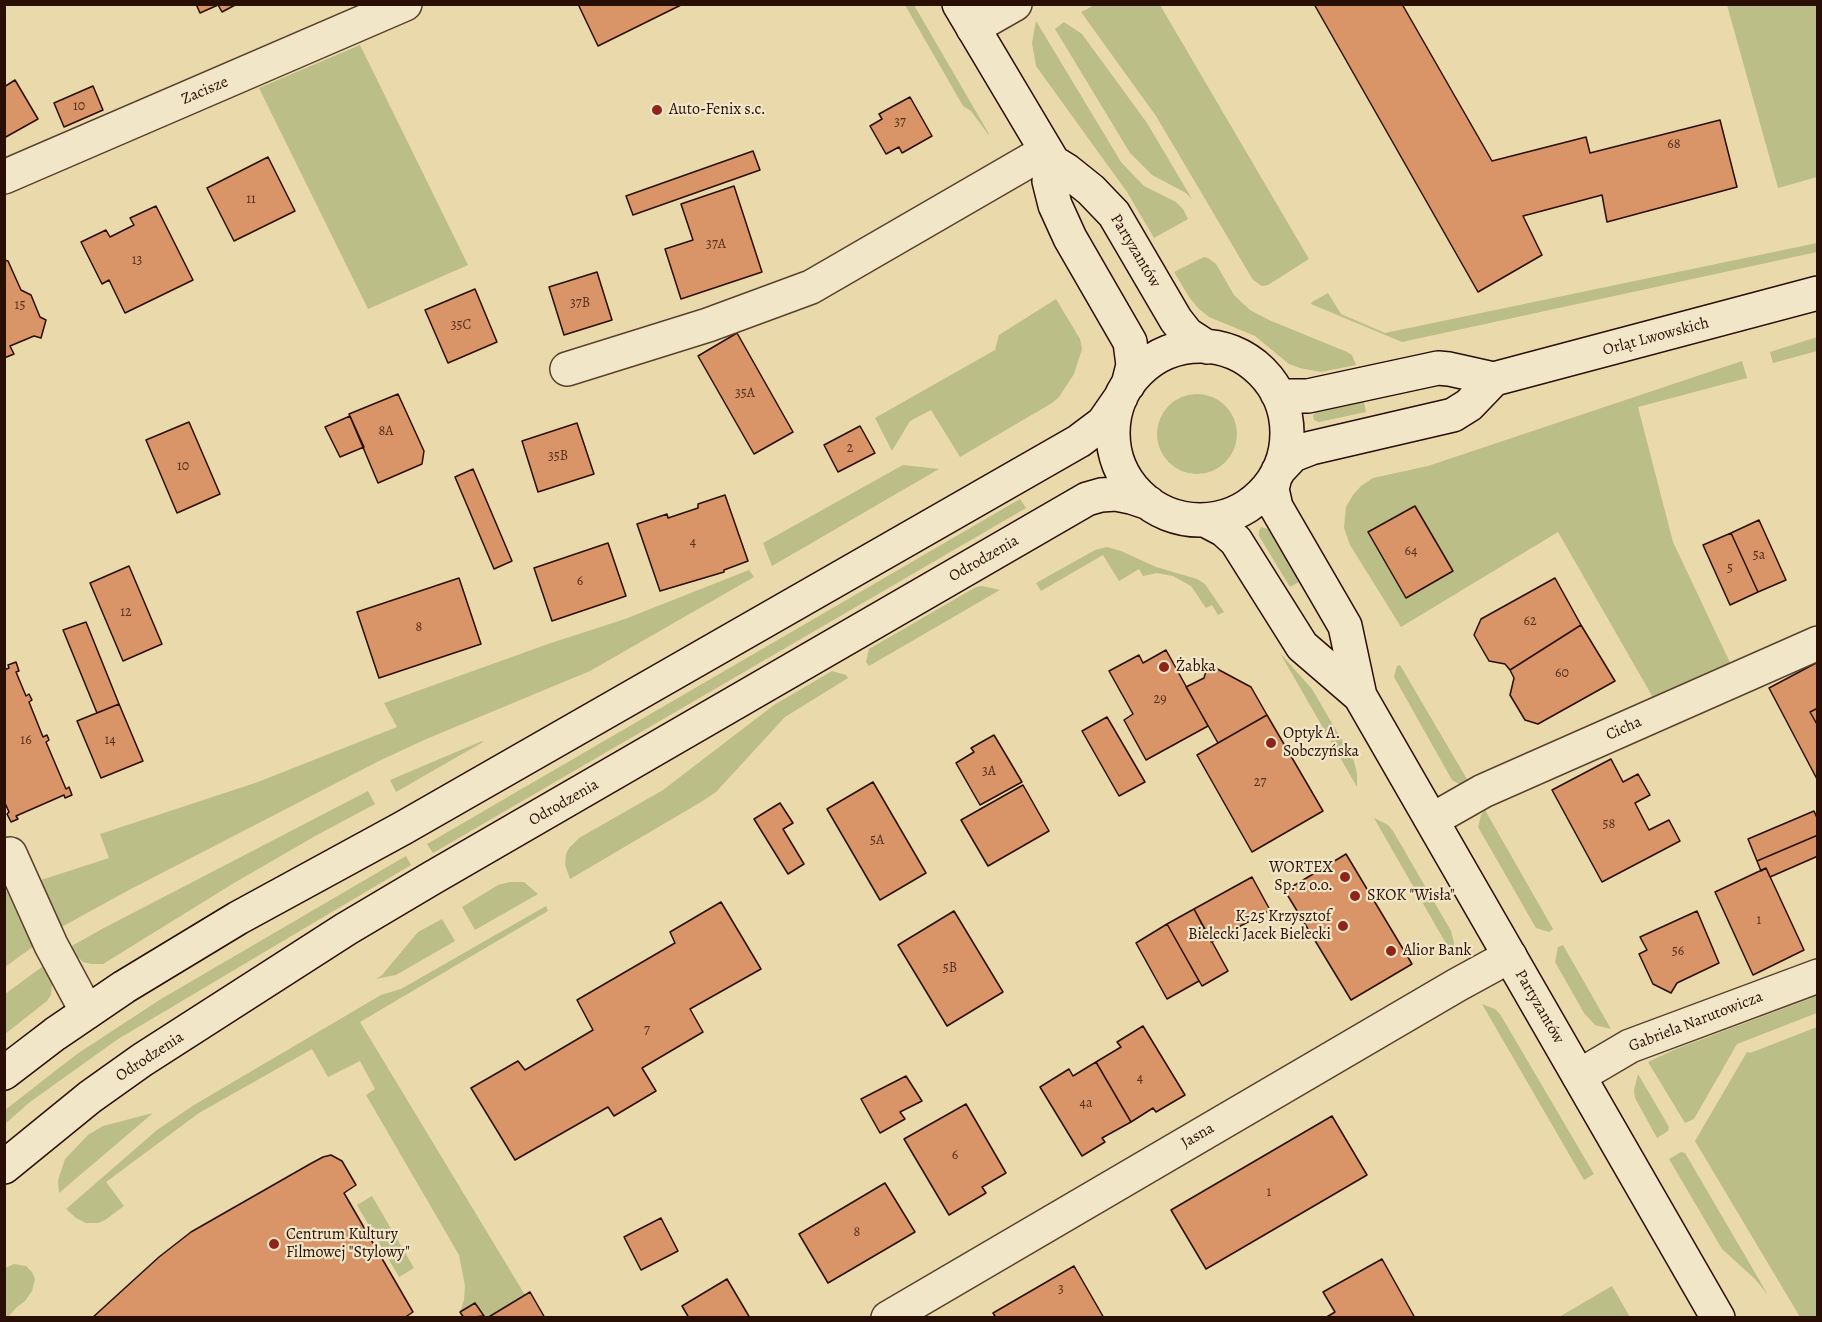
<!DOCTYPE html>
<meta charset="utf-8">
<style>
body{margin:0}
#map{position:relative;width:1822px;height:1322px;overflow:hidden;background:#ead9ab;font-family:Alegreya,serif}
canvas{display:block}
.frame{position:absolute;inset:0;border:6px solid #290e03;pointer-events:none}
</style>
<div id="map">
<canvas width="1822" height="1322"></canvas>
<div class="frame"></div>
</div>
<script>
const ctx = document.querySelector('canvas').getContext('2d');
ctx.lineJoin = 'round';
function paint(path, color) {
  ctx.fillStyle = color;
  ctx.fill(path, 'evenodd');
}
function toPath(rows) {
  const path = new Path2D();
  for (const r of rows) {
    if (r.length === 3) {
      path.moveTo(r[0] + r[2], r[1]);
      path.arc(r[0], r[1], r[2], 0, 2 * Math.PI);
      continue;
    }
    path.moveTo(r[0], r[1]);
    for (let i = 2; i < r.length; i += 2) path.lineTo(r[i], r[i + 1]);
  }
  return path;
}
function strokePath(path, color, width, dash) {
  ctx.strokeStyle = color;
  ctx.lineWidth = width;
  ctx.lineCap = dash ? 'butt' : 'round';
  ctx.setLineDash(dash || []);
  ctx.stroke(path);
}
function label(font, color, halo, rows, align = 'center') {
  ctx.font = font + ' Alegreya,serif';
  ctx.lineWidth = 4.5;
  ctx.setLineDash([]);
  ctx.textBaseline = 'middle';
  ctx.strokeStyle = halo;
  ctx.fillStyle = color;
  for (const [text, x, y, turn = 0] of rows) {
    ctx.save();
    ctx.translate(x, y);
    ctx.rotate((+turn || 0) * Math.PI / 180);
    ctx.textAlign = isNaN(turn) ? turn : align;
    if (halo) ctx.strokeText(text, 0, 0);
    ctx.fillText(text, 0, 0);
    ctx.restore();
  }
}
const green = toPath([
 [905,5,914,5,989,134,988,134,971,111,963,106],
 [1095,5,1160,5,1309,259,1268,285,1262,286,1253,280,1156,116,1081,12],
 [1727,5,1817,5,1817,177,1778,188],
 [1036,21,1121,162,1144,186,1176,202,1183,209,1188,219,1154,238,1127,192,1036,66,1032,43],
 [1064,22,1082,34,1147,123,1192,199,1186,193,1152,175,1130,153,1055,29],
 [360,45,468,265,368,309,259,88],
 [1817,243,1817,252,1402,342,1311,304,1312,302,1328,293,1341,314,1385,333],
 [1204,257,1208,258,1216,264,1234,295,1250,310,1269,320,1347,352,1352,355,1356,365,1321,372,1300,368,1289,364,1255,336,1209,317,1198,308,1189,297,1174,272],
 [1056,299,1080,339,1082,349,1074,374,1059,397,1052,403,960,457,931,410,910,421,892,451,875,418,995,350,999,335],
 [1817,337,1817,351,1773,363,1770,352],
 [1742,361,1747,378,1638,407,1673,542,1733,669,1655,701,1558,532,1401,627,1350,545,1344,528,1346,507,1353,495,1361,486,1373,478,1428,466],
 [1197,434,40],
 [1364,402,1366,412,1319,422,1314,420,1313,415,1317,412],
 [903,465,939,469,772,566,763,543],
 [1020,499,1026,508,433,853,427,844],
 [1261,527,1268,529,1299,582,1290,587,1259,536,1259,531],
 [1107,547,1121,551,1156,567,1197,579,1205,584,1224,612,1218,615,1212,605,1206,608,1191,586,1173,576,1157,573,1143,576,1139,569,1119,581,1103,555,1041,591,1036,583,1095,550],
 [749,570,754,577,590,671,424,740,377,762,129,890,56,930,5,967,4,892,109,858,100,834,258,782,397,727,384,703,548,644,625,619],
 [982,586,1000,590,869,666,866,662,869,649,976,587],
 [1280,653,1312,689,1354,761,1357,774,1357,787],
 [1400,665,1471,786,1461,785,1452,780,1394,677,1397,666],
 [832,671,846,675,848,678,785,717,716,792,701,802,570,879,565,865,566,854,569,848,579,838,663,790,774,705],
 [482,741,483,742,396,792,390,780],
 [368,791,375,804,317,835,234,883,103,964,91,964,83,962,68,948,102,929],
 [1485,810,1553,929,1549,932,1536,928,1478,827,1481,815],
 [1374,818,1388,825,1393,831,1451,931,1454,943,1452,954],
 [406,856,411,865,118,1039,30,1102,5,1124,5,1110,77,1054,161,999],
 [510,882,524,882,538,894,475,930,462,907,498,885],
 [546,906,548,911,360,1022,525,1295,487,1317,485,1317,475,1303,460,1312,464,1300,465,1286,459,1255,366,1095,375,1089,360,1061,328,1077,312,1049,199,1113,106,1182,124,1206,105,1220,98,1223,86,1223,76,1218,66,1209,157,1130,194,1105,381,995,401,989],
 [442,919,455,941,396,975,376,979,382,975,418,932],
 [1563,945,1611,1029,1595,1025,1584,1013,1555,962,1558,947],
 [46,964,53,976,51,995,47,1001,5,1034,5,994],
 [1817,996,1817,1013,1737,1044,1694,1119,1685,1123,1648,1062,1676,1049],
 [1482,1004,1495,1009,1500,1014,1594,1174,1584,1180],
 [1817,1027,1817,1317,1800,1317,1695,1141,1747,1052,1750,1053],
 [1638,1074,1669,1127,1668,1131,1657,1138,1635,1098,1634,1090],
 [153,1113,59,1193,58,1180,65,1159,88,1135,103,1126],
 [1681,1152,1685,1153,1768,1295,1755,1279,1722,1249,1669,1159],
 [372,1196,414,1268,399,1277,357,1205],
 [14,1264,26,1266,32,1272,35,1279,32,1291,25,1301,17,1307,8,1317,5,1317,5,1268],
 [1612,1286,1630,1317,1559,1317]
]);
const building = toPath([
 [196,4,237,4,222,12,218,5,200,13,196,4],
 [578,4,683,4,598,46,578,4],
 [1314,4,1402,4,1492,161,1586,137,1590,153,1720,120,1737,187,1607,222,1602,195,1523,216,1542,255,1478,292,1314,4],
 [15,80,38,119,4,138,4,87,15,80],
 [93,86,103,110,64,127,54,103,93,86],
 [910,97,932,136,902,153,899,147,886,154,870,126,882,119,879,114,910,97],
 [753,151,760,170,633,215,626,196,753,151],
 [268,157,295,211,234,241,207,188,268,157],
 [734,186,762,272,681,299,665,249,693,240,681,204,734,186],
 [156,206,193,280,125,313,109,280,102,284,81,242,106,230,110,237,134,225,130,218,156,206],
 [4,260,8,261,21,290,31,295,40,317,46,320,41,338,34,336,10,346,14,354,4,358,4,260],
 [597,272,612,320,564,335,549,287,597,272],
 [475,289,497,342,448,363,425,310,475,289],
 [737,333,793,432,754,454,698,356,737,333],
 [398,394,424,451,422,464,378,483,349,414,398,394],
 [350,416,364,447,340,457,325,427,350,416],
 [189,422,220,494,177,513,146,440,189,422],
 [577,423,594,474,538,492,522,441,577,423],
 [860,426,875,453,838,472,824,445,860,426],
 [473,469,512,561,494,569,455,477,473,469],
 [725,495,748,561,724,570,724,572,660,591,637,524,667,514,668,518,698,508,698,504,725,495],
 [1415,506,1453,571,1406,598,1368,532,1415,506],
 [1759,520,1786,580,1758,592,1731,533,1759,520],
 [1731,533,1758,592,1730,605,1703,545,1731,533],
 [608,543,626,596,552,621,534,568,608,543],
 [129,566,162,644,123,661,90,583,129,566],
 [459,578,481,644,379,678,357,612,459,578],
 [1555,578,1581,625,1510,670,1505,664,1489,661,1474,635,1481,619,1555,578],
 [86,622,119,704,97,713,63,630,86,622],
 [1581,625,1615,681,1538,724,1525,720,1510,695,1514,678,1510,670,1581,625],
 [1166,650,1208,726,1146,760,1124,720,1133,714,1109,671,1139,655,1143,663,1166,650],
 [16,662,19,671,16,672,26,696,29,694,32,700,29,702,43,737,47,735,49,740,46,742,66,789,69,787,72,795,65,798,64,795,16,816,18,819,11,822,7,814,9,812,4,801,4,670,9,668,8,665,16,662],
 [1818,662,1818,708,1810,712,1818,726,1818,781,1769,688,1818,662],
 [1208,664,1251,687,1267,715,1218,743,1186,687,1204,678,1208,664],
 [119,704,143,761,101,778,77,721,119,704],
 [1818,708,1818,726,1810,712,1818,708],
 [1267,715,1323,811,1252,852,1197,755,1267,715],
 [1107,717,1145,782,1119,796,1082,731,1107,717],
 [994,735,1022,782,980,805,956,763,974,752,971,748,994,735],
 [1611,759,1623,782,1638,774,1650,795,1635,803,1649,830,1669,820,1680,841,1602,882,1552,790,1611,759],
 [873,782,926,873,880,900,827,809,873,782],
 [1023,785,1049,831,988,866,961,820,1023,785],
 [780,803,793,823,783,829,804,864,788,874,754,819,780,803],
 [1814,811,1818,820,1818,835,1757,861,1748,839,1814,811],
 [1818,835,1818,856,1770,877,1766,868,1761,871,1757,861,1818,835],
 [1346,854,1412,964,1351,1000,1285,891,1346,854],
 [1766,868,1804,950,1753,975,1715,892,1766,868],
 [1252,877,1270,910,1211,942,1194,909,1252,877],
 [721,902,761,969,690,1009,703,1032,642,1068,656,1091,614,1116,608,1107,515,1160,471,1088,518,1061,525,1070,593,1030,577,1000,675,943,670,932,721,902],
 [1194,909,1228,971,1202,986,1167,924,1194,909],
 [954,911,1003,992,947,1026,898,945,954,911],
 [1697,911,1719,963,1677,983,1671,993,1653,984,1639,954,1647,950,1640,937,1697,911],
 [1167,924,1199,981,1167,999,1136,943,1167,924],
 [1143,1026,1185,1095,1156,1112,1153,1108,1131,1122,1096,1062,1121,1047,1117,1042,1143,1026],
 [1096,1062,1131,1122,1102,1138,1105,1142,1082,1156,1040,1087,1069,1069,1073,1076,1096,1062],
 [906,1076,922,1101,900,1112,905,1119,880,1133,861,1099,906,1076],
 [966,1104,1006,1173,982,1187,986,1193,949,1215,904,1139,966,1104],
 [1332,1116,1367,1175,1206,1269,1171,1210,1332,1116],
 [331,1155,342,1161,356,1185,344,1193,413,1312,404,1318,92,1318,159,1257,191,1232,310,1164,323,1157,331,1155],
 [885,1183,915,1232,828,1283,799,1234,885,1183],
 [661,1218,678,1251,641,1270,624,1237,661,1218],
 [1382,1259,1415,1318,1325,1318,1335,1312,1323,1292,1382,1259],
 [1074,1266,1104,1318,996,1318,993,1313,1074,1266],
 [727,1279,750,1318,689,1318,682,1306,727,1279],
 [530,1292,545,1318,487,1318,525,1295,530,1292],
 [475,1303,484,1316,464,1318,460,1312,475,1303]
]);
const street = toPath([
 [973,28,1015,4],
 [4,177,405,4],
 [567,369,708,325,811,287,1046,151],
 [1432,820,1483,791,1818,643],
 [4,856,10,854,51,945,87,1012],
 [1579,1076,1630,1046,1818,976],
 [888,1318,1457,985,1510,956]
]);
const secondary = toPath([
 [959,4,1053,162,1066,170,1091,190,1114,214,1176,320,1187,334,1207,347],
 [1053,162,1049,181,1055,205,1070,238,1130,342,1133,365,1128,385],
 [1200,433,87],
 [1277,393,1284,396,1308,396,1438,368,1449,369,1494,379,1818,293],
 [1278,471,1293,455,1311,448,1453,415,1469,405,1494,379],
 [1275,477,1272,489,1276,507,1345,626,1360,696,1718,1318],
 [1205,520,1224,530,1236,541,1302,646,1360,696],
 [4,1073,55,1034,124,987,238,918,403,828,1079,441,1103,423,1121,397],
 [4,1167,90,1097,142,1060,346,929,432,878,1087,499,1101,495,1116,494,1131,497,1149,503]
]);
const markers = [
 [657,110,6,"#8f2418"],
 [1164,667,6,"#8f2418"],
 [1271,743,6,"#8f2418"],
 [1345,877,6,"#8f2418"],
 [1355,896,6,"#8f2418"],
 [1343,926,6,"#8f2418"],
 [1391,951,6,"#8f2418"],
 [274,1244,6,"#8f2418"]
];
const numberNames = [
 ["10",79,107],
 ["37",900,123],
 ["68",1674,145],
 ["11",251,200],
 ["37A",716,245],
 ["13",137,261],
 ["37B",580,304],
 ["15",20,306],
 ["35C",461,326],
 ["35A",745,394],
 ["8A",386,432],
 ["2",850,449],
 ["35B",558,457],
 ["10",183,467],
 ["4",693,543],
 ["64",1411,552],
 ["5a",1759,556],
 ["5",1730,569],
 ["6",580,582],
 ["12",126,613],
 ["62",1530,622],
 ["8",419,628],
 ["60",1562,674],
 ["29",1160,700],
 ["16",26,741],
 ["14",110,741],
 ["3A",989,772],
 ["27",1260,783],
 ["58",1609,825],
 ["5A",877,841],
 ["1",1759,921],
 ["56",1678,952],
 ["5B",950,969],
 ["7",647,1031],
 ["4",1140,1079],
 ["4a",1086,1104],
 ["6",955,1156],
 ["1",1269,1193],
 ["8",857,1233],
 ["3",1061,1290]
];
const streetNames = [
 ["Zacisze",205,91,-23],
 ["Partyzantów",1135,251,59],
 ["Orląt Lwowskich",1656,337,-15],
 ["Odrodzenia",984,559,-30],
 ["Cicha",1624,729,-24],
 ["Odrodzenia",564,803,-30],
 ["Partyzantów",1539,1007,60],
 ["Gabriela Narutowicza",1696,1022,-21],
 ["Odrodzenia",150,1057,-33],
 ["Jasna",1198,1136,-30]
];
const poiNames = [
 ["Auto-Fenix s.c.",669,110],
 ["Żabka",1176,667],
 ["Optyk A.",1283,734],
 ["Sobczyńska",1283,752],
 ["WORTEX",1333,868,"right"],
 ["Sp. z o.o.",1333,886,"right"],
 ["SKOK \"Wisła\"",1367,896],
 ["K-25 Krzysztof",1331,917,"right"],
 ["Bielecki Jacek Bielecki",1331,935,"right"],
 ["Alior Bank",1403,951],
 ["Centrum Kultury",286,1235],
 ["Filmowej \"Stylowy\"",286,1253]
];
paint(green, '#bbbe86');
paint(building, '#d99568');
strokePath(building, '#290e03', 1.5);
strokePath(street, '#59412d', 36);
strokePath(secondary, '#290e03', 36);
strokePath(street, '#f1e6c8', 33);
strokePath(secondary, '#f1e6c8', 33);
for (const [x, y, r, color] of markers) {
  const dot = new Path2D();
  dot.arc(x, y, r, 0, 2 * Math.PI);
  ctx.fillStyle = color;
  ctx.fill(dot);
  strokePath(dot, '#f1e6c8', 2);
}
label('14px', '#55301c', null, numberNames);
label('16px', '#290e03', '#f1e6c8', streetNames);
label('16px', '#290e03', '#f1e6c8', poiNames, 'left');
</script>
